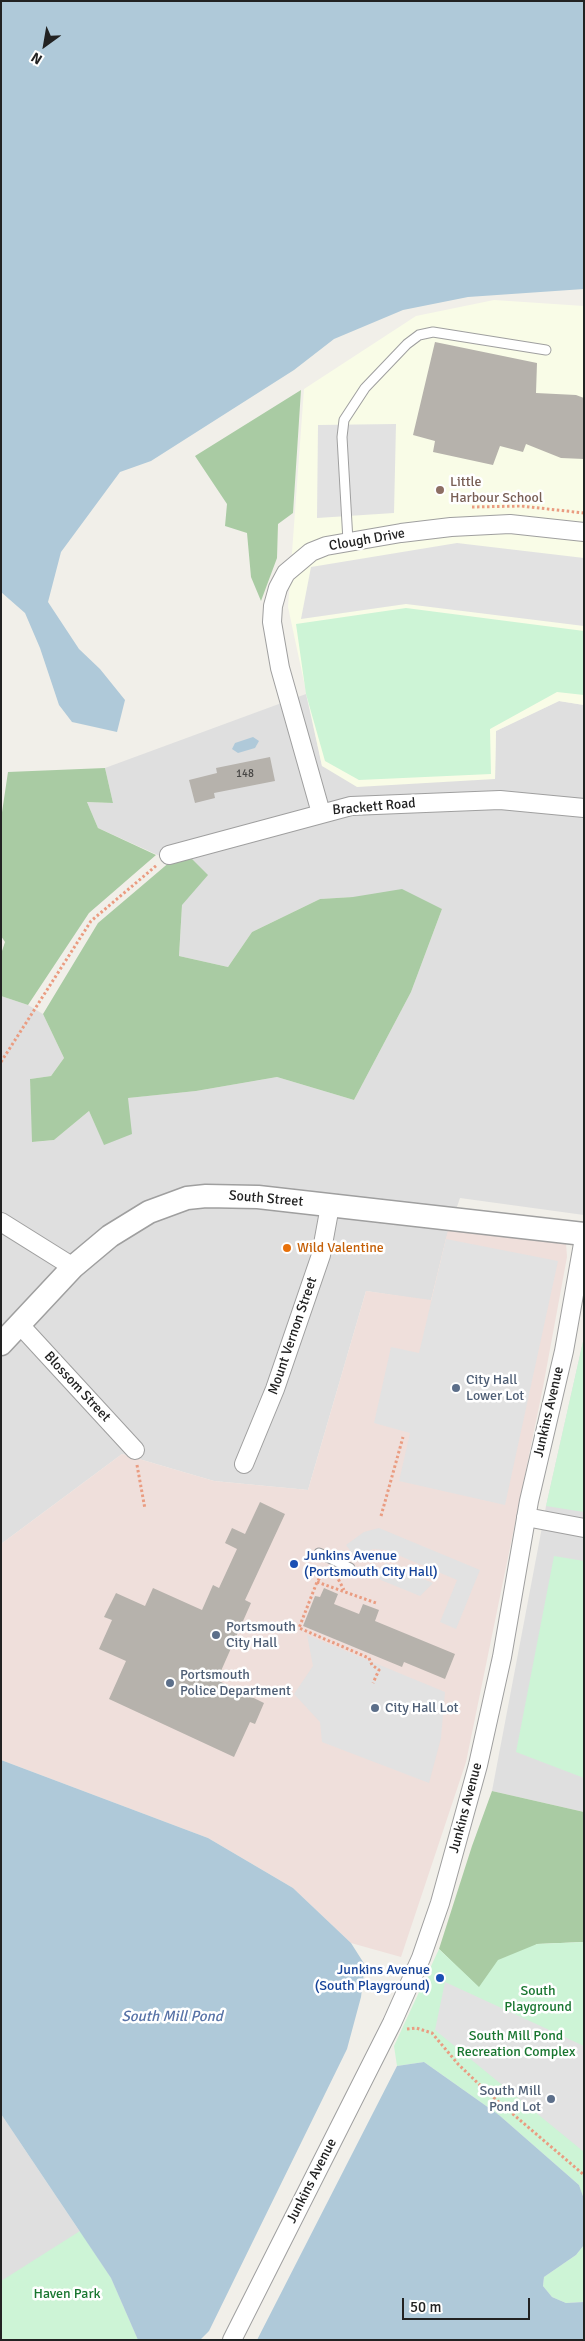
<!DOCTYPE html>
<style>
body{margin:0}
#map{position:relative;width:585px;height:2341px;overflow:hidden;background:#f1efe9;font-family:Signika,sans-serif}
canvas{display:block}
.frame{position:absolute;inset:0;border:2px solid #222;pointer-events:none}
.north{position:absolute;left:20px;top:20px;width:50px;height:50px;-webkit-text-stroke:4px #fff;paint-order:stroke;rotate:212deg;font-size:14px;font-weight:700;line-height:20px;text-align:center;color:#222}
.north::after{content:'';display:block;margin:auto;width:18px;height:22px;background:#222;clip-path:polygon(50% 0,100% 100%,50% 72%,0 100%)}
.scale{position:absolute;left:402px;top:2298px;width:128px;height:22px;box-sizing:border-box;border:2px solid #222;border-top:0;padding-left:6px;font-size:15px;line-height:18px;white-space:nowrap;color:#222;-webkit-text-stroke:4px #fff;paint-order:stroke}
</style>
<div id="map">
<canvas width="585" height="2341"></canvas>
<div class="frame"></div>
<div class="north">N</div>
<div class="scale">50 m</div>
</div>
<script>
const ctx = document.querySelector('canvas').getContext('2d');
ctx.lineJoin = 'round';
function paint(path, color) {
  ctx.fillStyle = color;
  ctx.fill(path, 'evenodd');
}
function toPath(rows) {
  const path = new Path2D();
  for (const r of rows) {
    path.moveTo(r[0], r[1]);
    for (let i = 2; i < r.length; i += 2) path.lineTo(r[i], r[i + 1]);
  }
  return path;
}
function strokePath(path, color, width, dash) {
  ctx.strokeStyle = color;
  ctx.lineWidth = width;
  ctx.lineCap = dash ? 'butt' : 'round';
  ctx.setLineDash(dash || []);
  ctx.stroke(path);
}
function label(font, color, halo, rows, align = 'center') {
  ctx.font = font + ' Signika,sans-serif';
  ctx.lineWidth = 5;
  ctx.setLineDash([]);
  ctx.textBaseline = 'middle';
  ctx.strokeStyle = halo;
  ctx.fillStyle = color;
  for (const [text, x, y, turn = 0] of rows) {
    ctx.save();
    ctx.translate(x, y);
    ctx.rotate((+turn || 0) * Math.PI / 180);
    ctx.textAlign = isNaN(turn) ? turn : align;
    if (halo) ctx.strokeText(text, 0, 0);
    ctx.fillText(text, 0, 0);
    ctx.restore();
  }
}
const residential = toPath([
 [306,694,322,766,495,779,496,731,559,701,584,705,584,1215,460,1198,446,1239,431,1301,366,1291,308,1490,214,1481,122,1454,1,1544,1,996,28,1005,43,1014,64,1058,51,1076,30,1079,33,1142,54,1140,89,1111,104,1144,127,1098,196,1091,277,1077,354,1100,411,992,442,909,353,897,320,899,252,932,228,967,179,956,182,905,171,861,98,828,87,802,113,803,105,768],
 [584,1337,584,1812,492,1791,546,1506],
 [1,2114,111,2278,138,2340,1,2340]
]);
const commercial = toPath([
 [448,1230,566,1243,567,1257,543,1387,466,1762,401,1957,351,1943,293,1888,208,1838,1,1760,1,1544,122,1454,214,1481,308,1490,366,1291,431,1300]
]);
const education = toPath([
 [494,300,584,306,584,705,559,701,496,731,495,779,357,787,322,766,288,607,304,389,416,316]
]);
const forest = toPath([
 [301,390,293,513,278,524,277,558,261,601,251,577,247,533,225,526,227,504,195,456],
 [105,768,113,803,87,802,98,828,156,855,89,913,28,1005,1,996,1,954,5,942,1,936,1,819,8,772],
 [192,859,208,875,182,905,179,956,228,967,252,932,320,899,353,897,402,889,442,909,411,992,354,1100,277,1077,196,1091,128,1098,132,1134,104,1145,89,1111,54,1140,32,1142,30,1079,51,1076,64,1058,43,1014,98,923,171,861],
 [492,1791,584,1812,584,1942,537,1944,479,1988,439,1949,472,1846]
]);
const park = toPath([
 [406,608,584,631,584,695,557,692,490,729,491,774,359,780,325,761,306,694,296,624],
 [584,1337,584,1512,546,1506],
 [554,1556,584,1561,584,1778,516,1752],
 [584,1942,584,2199,579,2185,499,2115,424,2062,397,2066,394,2046,439,1949,479,1987,498,1960,537,1944],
 [80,2231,111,2278,138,2340,1,2340,1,2281],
 [584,2245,584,2302,566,2303,552,2297,543,2286,544,2277,576,2255]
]);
const parking = toPath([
 [396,424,394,513,317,518,318,425],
 [457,543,584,558,584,626,406,604,301,619,311,567],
 [446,1239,558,1261,505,1505,399,1481,410,1433,374,1423,391,1347,419,1353],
 [379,1528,480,1570,456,1629,440,1622,457,1580,386,1550,373,1549,355,1557,346,1545,364,1532],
 [386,1563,397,1568,433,1583,420,1596,371,1576],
 [307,1635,445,1692,441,1738,429,1783,322,1742,320,1722,294,1694,313,1666],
 [445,1982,584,2046,584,2152,435,2030]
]);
const water = toPath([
 [1,1,584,1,584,289,468,297,403,310,334,339,294,370,151,461,120,472,61,552,48,602,79,649,100,669,125,700,117,732,72,722,59,705,40,648,25,613,1,592],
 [253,737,259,741,255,748,238,753,232,749,235,743],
 [1,1760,208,1838,293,1888,351,1943,365,1965,361,1997,347,2049,209,2331,200,2340,138,2340,111,2278,1,2114],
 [424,2062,499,2115,579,2185,584,2199,584,2245,576,2255,544,2277,543,2286,552,2297,566,2303,584,2302,584,2340,257,2340,397,2066]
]);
const building = toPath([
 [435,342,537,363,536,393,576,395,584,398,584,459,561,458,526,444,523,452,500,446,493,465,433,452,435,441,413,435],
 [270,757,275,781,214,793,215,798,195,803,189,780,217,773,216,768],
 [260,1502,285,1514,245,1600,251,1603,217,1680,264,1703,255,1724,250,1722,234,1757,109,1699,126,1661,99,1649,112,1620,104,1617,116,1593,145,1606,153,1588,202,1610,213,1585,219,1588,237,1549,225,1543,232,1528,245,1534],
 [324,1588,338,1594,334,1604,359,1614,363,1604,379,1610,375,1621,455,1654,445,1679,404,1662,402,1667,303,1626,315,1596,320,1597]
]);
const path = toPath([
 [472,507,521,506,584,513],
 [1,1062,91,921,157,865],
 [137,1465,145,1509],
 [381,1516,403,1437],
 [325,1570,317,1582,299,1628,369,1658,372,1665,379,1670,373,1683],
 [336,1575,344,1590],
 [317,1582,376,1603],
 [407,2029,416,2028,432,2033,458,2064,486,2091,584,2175]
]);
const service = toPath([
 [348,541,342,437,344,420,365,388,407,344,419,335,433,332,546,350],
 [319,1553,350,1568]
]);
const minor = toPath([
 [321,813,280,668,272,622,273,606,278,588,286,573,311,552,326,546,401,533,451,527,510,524,584,532],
 [169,855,351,806,500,800,584,808],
 [1,1222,73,1267],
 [20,1325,135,1450],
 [244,1464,275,1389,321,1255,330,1206],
 [526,1517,584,1528],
 [232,2340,392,2023,421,1958,440,1903,478,1765,502,1657,529,1501,564,1351,584,1238]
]);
const tertiary = toPath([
 [1,1344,73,1267,110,1236,149,1212,187,1198,206,1196,258,1197,584,1234]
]);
const markers = [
 [440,490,5,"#8d6e63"],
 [287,1248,5,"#e8710a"],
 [456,1388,5,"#5c6f8a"],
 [294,1564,5,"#1a4fb4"],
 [216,1635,5,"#5c6f8a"],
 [170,1683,5,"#5c6f8a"],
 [375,1708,5,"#5c6f8a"],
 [440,1978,5,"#1a4fb4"],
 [551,2099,5,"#5c6f8a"]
];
const numberNames = [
 ["148",245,774]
];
const educationNames = [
 ["Little",450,482],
 ["Harbour School",450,498]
];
const streetNames = [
 ["Clough Drive",367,540,-10],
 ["Brackett Road",374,807,-5],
 ["South Street",266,1199,5],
 ["Mount Vernon Street",293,1336,-71],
 ["Blossom Street",77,1387,47],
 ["Junkins Avenue",549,1412,-77],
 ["Junkins Avenue",466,1808,-75],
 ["Junkins Avenue",312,2181,-63]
];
const foodNames = [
 ["Wild Valentine",297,1248]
];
const serviceNames = [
 ["City Hall",466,1380],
 ["Lower Lot",466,1396],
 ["Portsmouth",226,1627],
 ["City Hall",226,1643],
 ["Portsmouth",180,1675],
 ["Police Department",180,1691],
 ["City Hall Lot",385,1708],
 ["South Mill",541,2091,"right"],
 ["Pond Lot",541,2107,"right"]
];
const transitNames = [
 ["Junkins Avenue",304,1556],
 ["(Portsmouth City Hall)",304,1572],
 ["Junkins Avenue",430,1970,"right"],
 ["(South Playground)",430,1986,"right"]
];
const parkNames = [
 ["South",538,1991],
 ["Playground",538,2007],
 ["South Mill Pond",516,2036],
 ["Recreation Complex",516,2052],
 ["Haven Park",67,2294]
];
const waterNames = [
 ["South Mill Pond",172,2017]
];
paint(residential, '#dfdfdf');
paint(commercial, '#efdfdb');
paint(education, '#f9fce7');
paint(forest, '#a9cba3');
paint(park, '#cdf4d6');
paint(parking, '#e2e2e2');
paint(water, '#afc9d9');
paint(building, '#b6b2ac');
strokePath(service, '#9f9f9f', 11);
strokePath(minor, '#9f9f9f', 20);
strokePath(tertiary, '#9f9f9f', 25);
strokePath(path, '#ea9c81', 3, [2.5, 2.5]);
strokePath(service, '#fff', 9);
strokePath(minor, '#fff', 18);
strokePath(tertiary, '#fff', 22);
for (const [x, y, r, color] of markers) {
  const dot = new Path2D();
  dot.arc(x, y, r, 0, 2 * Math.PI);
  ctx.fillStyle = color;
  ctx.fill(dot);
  strokePath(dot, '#fff', 2);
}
label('11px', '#474644', null, numberNames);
label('14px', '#785e54', '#fff', educationNames, 'left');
label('14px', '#222', '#fff', streetNames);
label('14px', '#c56008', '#fff', foodNames, 'left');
label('14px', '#4e5e75', '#fff', serviceNames, 'left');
label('14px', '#164399', '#fff', transitNames, 'left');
label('14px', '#197630', '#fff', parkNames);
label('italic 15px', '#5873a7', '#fff', waterNames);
</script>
